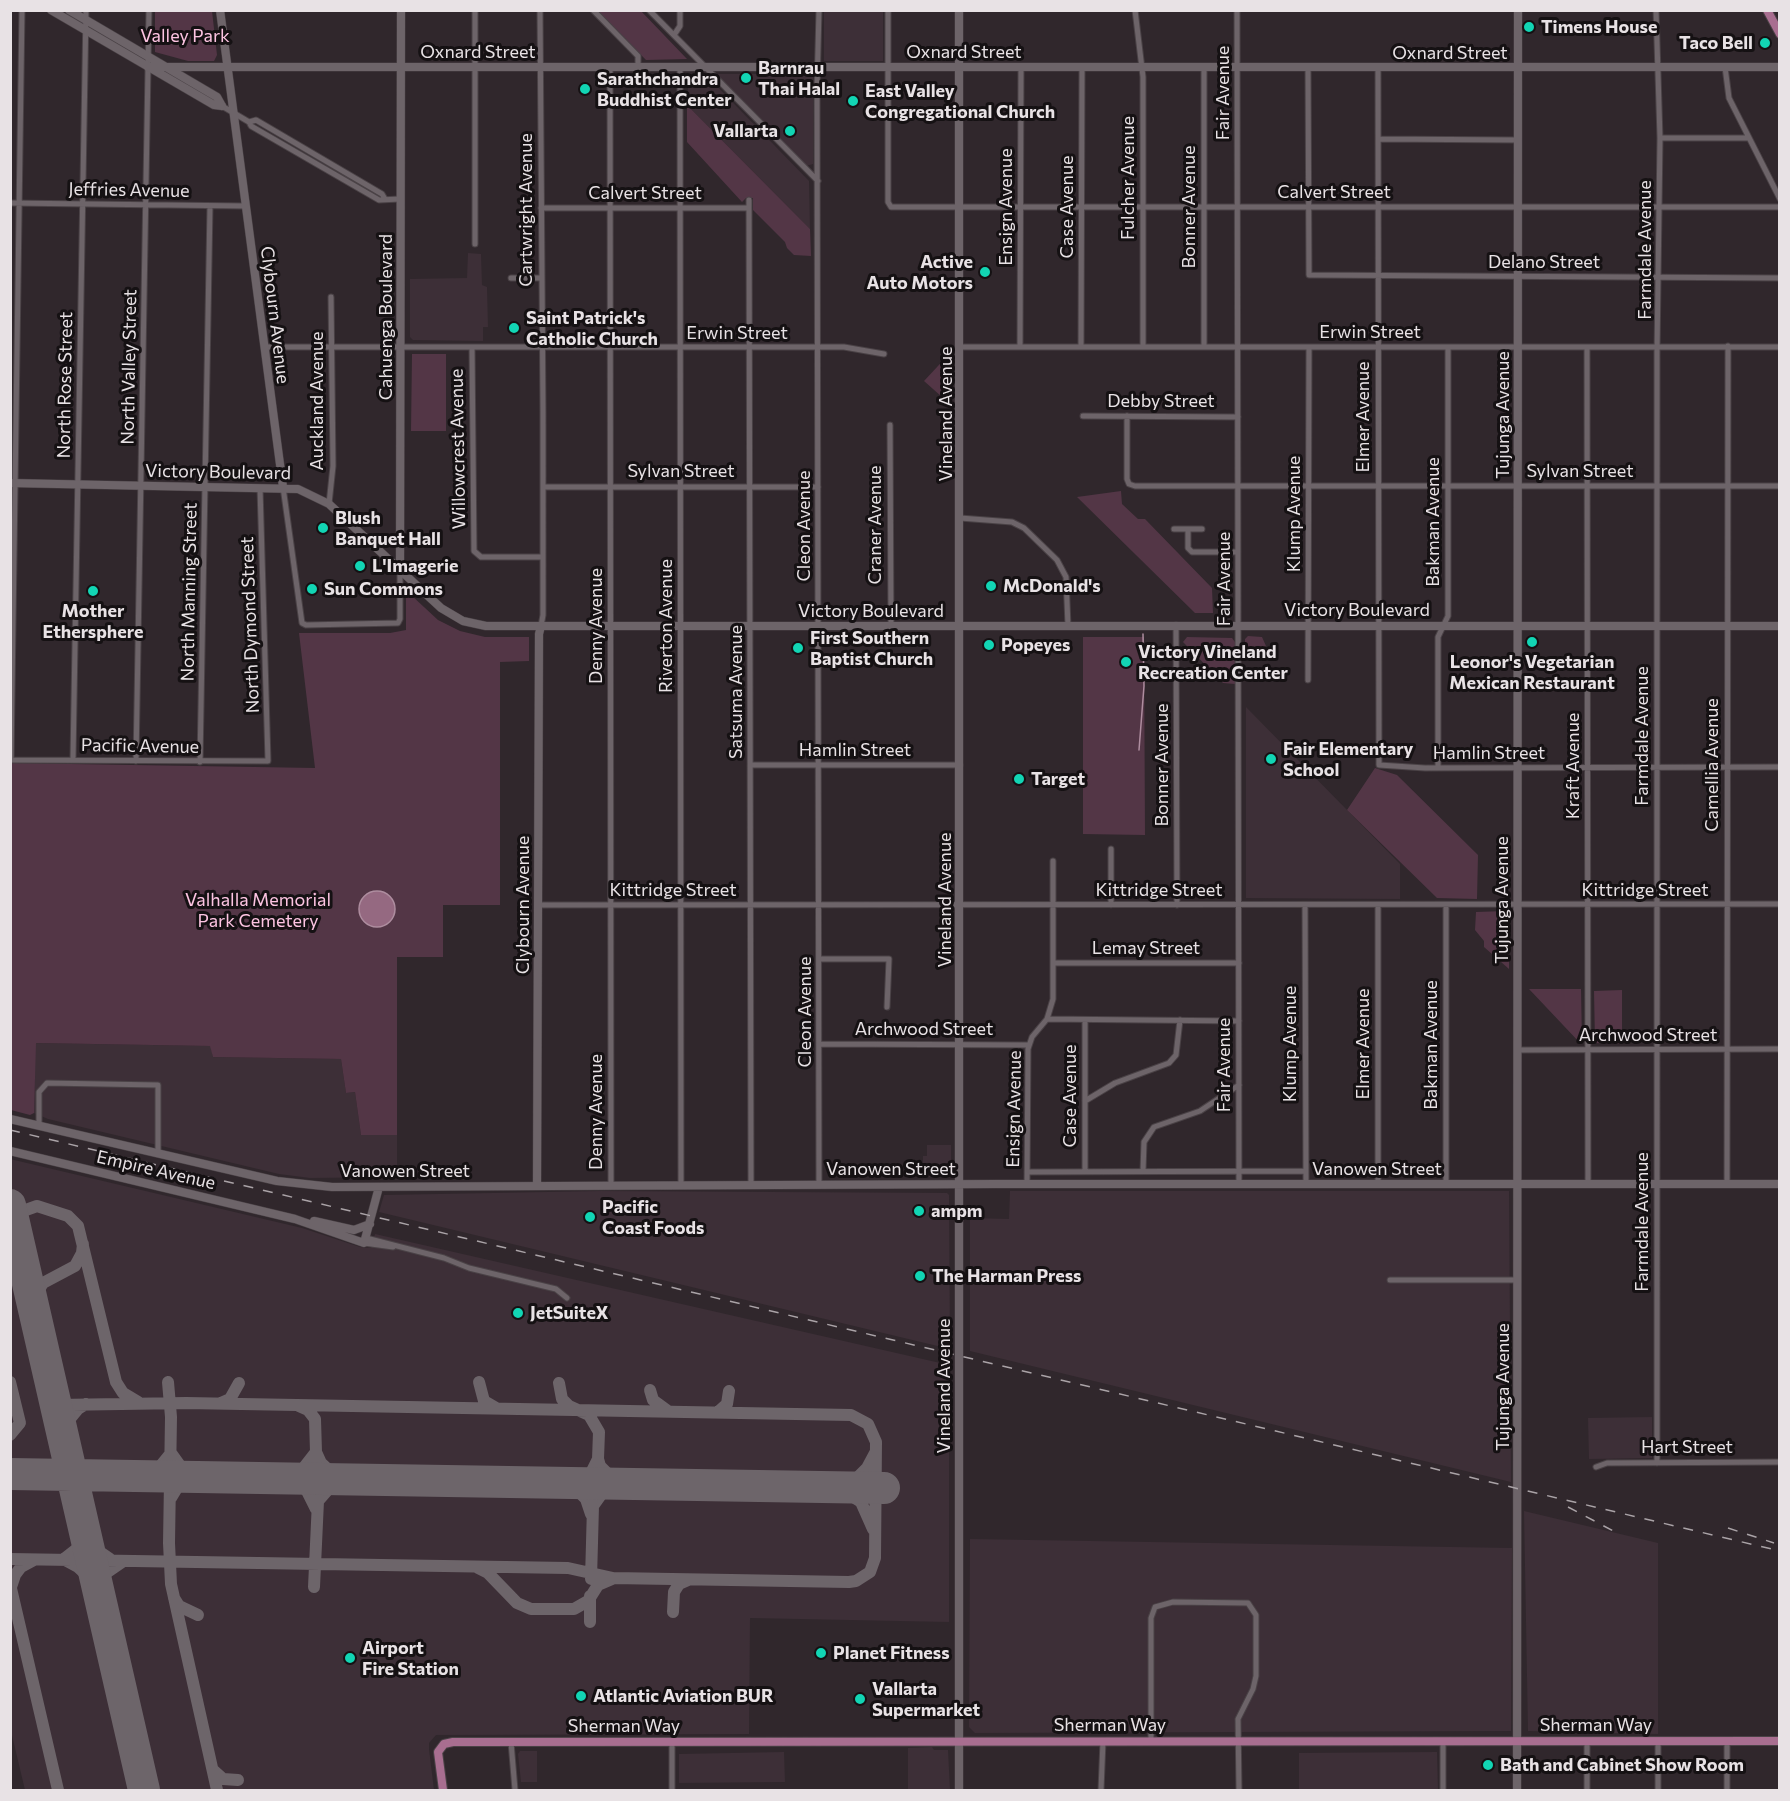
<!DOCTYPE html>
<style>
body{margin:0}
#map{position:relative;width:1790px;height:1801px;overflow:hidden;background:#30272c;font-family:Commissioner,sans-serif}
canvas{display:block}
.frame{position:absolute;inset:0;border:12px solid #e8e2e5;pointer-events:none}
</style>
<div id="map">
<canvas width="1790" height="1801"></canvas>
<div class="frame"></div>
</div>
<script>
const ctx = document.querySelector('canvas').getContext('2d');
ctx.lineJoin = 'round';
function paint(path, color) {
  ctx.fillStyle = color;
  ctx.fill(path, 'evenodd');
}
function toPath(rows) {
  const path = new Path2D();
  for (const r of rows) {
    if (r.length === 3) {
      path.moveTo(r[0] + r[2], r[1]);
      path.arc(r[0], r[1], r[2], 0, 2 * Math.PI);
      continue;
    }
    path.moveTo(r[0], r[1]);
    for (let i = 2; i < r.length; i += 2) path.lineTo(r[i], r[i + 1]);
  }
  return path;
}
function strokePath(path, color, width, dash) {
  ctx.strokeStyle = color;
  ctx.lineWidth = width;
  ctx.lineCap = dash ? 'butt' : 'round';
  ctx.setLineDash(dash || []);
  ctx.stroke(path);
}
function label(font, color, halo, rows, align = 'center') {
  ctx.font = font + ' Commissioner,sans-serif';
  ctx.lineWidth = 6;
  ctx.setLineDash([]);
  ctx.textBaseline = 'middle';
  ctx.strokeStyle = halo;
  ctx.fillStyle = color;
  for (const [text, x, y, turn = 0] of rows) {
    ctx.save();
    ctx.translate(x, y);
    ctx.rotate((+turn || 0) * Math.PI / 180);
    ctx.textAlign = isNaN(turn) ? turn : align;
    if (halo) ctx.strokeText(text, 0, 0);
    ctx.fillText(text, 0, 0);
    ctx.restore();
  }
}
const built = toPath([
 [824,11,883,11,883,61,824,61],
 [716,74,813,74,813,164,806,166],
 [689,77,708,77,809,181,810,229,687,105],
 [468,253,481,254,482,285,487,287,488,327,483,327,483,341,413,340,410,337,410,279,467,278],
 [1246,707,1400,864,1400,899,1246,898],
 [35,1043,211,1046,213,1057,341,1059,346,1093,355,1092,361,1135,397,1135,397,1177,310,1178,279,1174,48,1119,34,1113],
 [927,1145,951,1145,951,1174,947,1177,923,1177,923,1156,927,1156],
 [10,1159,302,1228,360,1247,371,1248,375,1234,949,1365,949,1622,750,1618,749,1734,436,1735,429,1743,429,1749,434,1790,25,1790,10,1727],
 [601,1191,947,1193,949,1195,950,1349,379,1212,384,1195],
 [1010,1191,1509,1191,1511,1482,970,1351,970,1218,1009,1219],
 [1652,1417,1652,1458,1589,1459,1588,1418],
 [1524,1511,1658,1543,1658,1734,1528,1731],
 [970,1539,1512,1548,1511,1731,975,1733,969,1727],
 [932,1747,934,1750,948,1750,950,1790,908,1790,908,1748],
 [520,1751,537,1751,537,1782,521,1782,518,1754],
 [784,1752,785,1782,679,1783,679,1754],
 [1437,1752,1438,1790,1299,1790,1299,1753]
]);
const green = toPath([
 [155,11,212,11,217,55,214,61,188,61,155,52],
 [598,11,641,11,687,59,646,60],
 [687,105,810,229,811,256,794,255,787,248,785,242,753,210,753,198,746,198,742,202,687,142],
 [951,352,951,405,924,381],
 [412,354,446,354,446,431,411,431],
 [1121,491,1122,504,1138,519,1145,519,1212,588,1213,613,1195,613,1077,497],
 [411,595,438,620,460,631,485,637,529,637,529,661,500,662,500,905,443,905,443,957,397,957,397,1135,361,1135,355,1092,346,1093,341,1059,213,1057,210,1046,36,1043,34,1113,30,1115,11,1110,11,763,315,768,299,633,390,633,406,630,406,598],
 [1248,636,1262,637,1266,646,1245,656,1245,639],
 [1083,637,1144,637,1145,835,1083,834],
 [1187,637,1232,638,1235,642,1235,684,1223,683,1183,642],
 [1375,768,1397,775,1478,855,1477,899,1437,898,1347,810],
 [1506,911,1509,915,1509,969,1484,947,1484,941,1475,930,1476,912],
 [1529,989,1581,989,1582,1042,1580,1043],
 [1622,990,1622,1044,1595,1043,1594,991]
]);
const water = toPath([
 [377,909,18]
]);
const stream = toPath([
 [1139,750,1144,686,1143,634]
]);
const taxiway = toPath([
 [16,1229,23,1211,37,1206,68,1216,78,1226,116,1382,123,1393,138,1402],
 [34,1309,37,1293,43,1283,75,1266,82,1253,83,1244],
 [10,1382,20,1423,10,1435],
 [168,1382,171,1417,169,1543,171,1584,217,1790],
 [479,1382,484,1401,496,1408],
 [559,1383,562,1399,569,1406,589,1415,599,1432,598,1459,591,1473,583,1479,561,1483],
 [650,1390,653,1400,668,1411],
 [221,1403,230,1399,239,1383],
 [299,1406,308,1410,315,1419,316,1452,321,1463,334,1475,349,1479],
 [718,1412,727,1404,729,1391],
 [65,1445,69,1420,78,1409,86,1404],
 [598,1459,600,1466,611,1477,626,1484,641,1484],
 [140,1476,158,1469,171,1453,181,1467,203,1477],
 [276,1478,300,1485,307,1491,316,1509],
 [281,1478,302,1470,316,1452],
 [10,1481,30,1474],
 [562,1484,579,1492,586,1499,591,1514],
 [829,1487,857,1478,867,1468,875,1453],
 [826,1488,847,1493,861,1502,873,1529],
 [171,1498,180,1483,201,1478],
 [83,1520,94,1548,110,1559],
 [10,1559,568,1568,613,1578,849,1582,856,1581,870,1572,875,1558,876,1442,868,1424,851,1415,186,1403,57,1405],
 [64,1559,78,1548,83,1528],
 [65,1560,78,1567,91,1579,101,1600],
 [478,1568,488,1573,517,1603,531,1609,574,1609,588,1601,598,1585,612,1579],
 [591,1579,593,1506,603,1492,610,1487,626,1484],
 [10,1584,58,1790],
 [11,1587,15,1575,21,1567,34,1560],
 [314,1587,318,1501,332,1485,351,1480],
 [590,1596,590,1622],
 [101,1597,100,1589,106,1573,122,1562],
 [174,1598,179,1606,198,1615],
 [673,1612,674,1592,679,1584,688,1580],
 [213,1770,223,1779,238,1780]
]);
const runway = toPath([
 [10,1205,144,1790],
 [10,1474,884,1488]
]);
const street = toPath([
 [475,10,475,244],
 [540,10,543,412,543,615,541,626],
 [593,10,638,56,638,67],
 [649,10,818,181],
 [819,10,817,88,819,1185],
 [888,10,888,202,891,207,1780,207],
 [1135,10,1143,77,1143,347],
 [1237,10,1239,1184],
 [1656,10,1660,138,1657,352,1657,1463],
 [674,35,680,26,680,10],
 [610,67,611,1185],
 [680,67,681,1185],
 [1204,67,1204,347],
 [1725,67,1729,98,1780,199],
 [1308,68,1309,275,1780,278],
 [1378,68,1379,765,1425,768,1780,767],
 [222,106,249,122,251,126,379,200,400,199],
 [249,122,256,120,382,194,385,199],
 [1660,138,1749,138],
 [1380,139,1518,140],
 [749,200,751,1185],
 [10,203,246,206],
 [541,208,749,208],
 [511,278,541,278],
 [1020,346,1021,67],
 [264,347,844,347,884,354],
 [961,347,1780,347],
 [1081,347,1082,68],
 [1587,347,1588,1184],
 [472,348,474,551,481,557,543,557],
 [1083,416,1238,417],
 [1127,416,1127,479,1129,484,1135,486,1780,486],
 [890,425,891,626],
 [283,487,302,623,306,625,398,623,400,619,400,571],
 [543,487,818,487],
 [329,504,333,466,331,297],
 [960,518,1012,522,1024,528,1057,560,1066,577,1068,626],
 [1174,529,1202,529],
 [1188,529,1188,548,1192,552,1238,552],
 [1176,625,1177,905],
 [1308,680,1309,347],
 [73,759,86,10],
 [10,760,268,761,260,488],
 [11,760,22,10],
 [136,761,149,10],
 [200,762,210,206],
 [751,765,960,765],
 [1438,768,1438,637,1448,616,1448,347],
 [538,905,1780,904],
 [1111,905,1111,849],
 [1305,905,1306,1183],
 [1378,905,1378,1184],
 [1446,905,1446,1184],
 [820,959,889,959,887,1007],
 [1053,963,1239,963],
 [1047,1019,1239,1021],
 [1085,1020,1085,1172],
 [820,1044,1029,1045],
 [1517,1050,1780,1049],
 [1085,1101,1115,1083,1169,1063,1176,1055,1180,1020],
 [39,1125,39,1092,47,1083,158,1085,158,1153],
 [1143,1171,1144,1142,1154,1127,1200,1111,1239,1085],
 [1027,1172,1306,1171],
 [1027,1184,1028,1049,1032,1037,1047,1019,1053,999,1053,861],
 [1727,1184,1728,346],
 [366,1238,444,1258,469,1268,556,1289,567,1298],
 [364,1243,393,1247],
 [1390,1280,1517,1280],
 [1596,1467,1607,1463,1780,1462],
 [1151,1741,1151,1618,1155,1607,1173,1602,1248,1603,1256,1615,1256,1676,1253,1689,1238,1719,1239,1790],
 [1443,1741,1443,1790],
 [1727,1741,1727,1790],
 [511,1742,515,1790],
 [672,1790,672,1743],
 [1101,1790,1103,1741],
 [1587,1790,1587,1741],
 [1658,1790,1658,1741]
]);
const secondary = toPath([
 [51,10,214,105,222,106],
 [69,10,217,97,222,106],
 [220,10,283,487],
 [959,10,959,1790],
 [148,67,1780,67],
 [10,483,298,489,329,504,441,608,463,621,486,626,1780,626],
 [400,571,401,10],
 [10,1119,277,1181,332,1187,997,1184,1780,1184],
 [10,1151,295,1219,364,1243,379,1187],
 [537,1185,539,634,541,626],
 [314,1221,354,1230,370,1224],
 [1517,1790,1518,10]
]);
const primary = toPath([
 [1767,10,1780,34],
 [443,1790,438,1752,444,1744,453,1742,1780,1741]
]);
const rail = toPath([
 [10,1130,1780,1551],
 [1568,1507,1619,1534],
 [1728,1528,1774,1543]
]);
const markers = [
 [1529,27,6,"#12d5b4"],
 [1765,43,6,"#12d5b4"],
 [746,78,6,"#12d5b4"],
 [585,89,6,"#12d5b4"],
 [853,101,6,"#12d5b4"],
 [790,131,6,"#12d5b4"],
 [985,272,6,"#12d5b4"],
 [514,328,6,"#12d5b4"],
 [323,528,6,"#12d5b4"],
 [360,566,6,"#12d5b4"],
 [991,586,6,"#12d5b4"],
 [312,589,6,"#12d5b4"],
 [93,591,6,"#12d5b4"],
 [1532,642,6,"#12d5b4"],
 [989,645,6,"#12d5b4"],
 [798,648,6,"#12d5b4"],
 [1126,662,6,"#12d5b4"],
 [1271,759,6,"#12d5b4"],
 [1019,779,6,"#12d5b4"],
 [919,1211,6,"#12d5b4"],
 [590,1217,6,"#12d5b4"],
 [920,1276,6,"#12d5b4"],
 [518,1313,6,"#12d5b4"],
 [821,1653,6,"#12d5b4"],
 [350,1658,6,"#12d5b4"],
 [581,1696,6,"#12d5b4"],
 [860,1699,6,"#12d5b4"],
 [1488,1765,6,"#12d5b4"]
];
const poiNames = [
 ["Timens House",1541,27],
 ["Taco Bell",1753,43,"right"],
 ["Barnrau",758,68],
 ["Thai Halal",758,89],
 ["Sarathchandra",597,79],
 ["Buddhist Center",597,100],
 ["East Valley",865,91],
 ["Congregational Church",865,112],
 ["Vallarta",778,131,"right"],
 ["Active",973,262,"right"],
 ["Auto Motors",973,283,"right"],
 ["Saint Patrick's",526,318],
 ["Catholic Church",526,339],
 ["Blush",335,518],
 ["Banquet Hall",335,539],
 ["L'Imagerie",372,566],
 ["McDonald's",1003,586],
 ["Sun Commons",324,589],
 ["Mother",93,611,"center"],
 ["Ethersphere",93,632,"center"],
 ["First Southern",810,638],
 ["Baptist Church",810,659],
 ["Popeyes",1001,645],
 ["Victory Vineland",1138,652],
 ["Recreation Center",1138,673],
 ["Leonor's Vegetarian",1532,662,"center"],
 ["Mexican Restaurant",1532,683,"center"],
 ["Fair Elementary",1283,749],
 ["School",1283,770],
 ["Target",1031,779],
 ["Pacific",602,1207],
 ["Coast Foods",602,1228],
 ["ampm",931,1211],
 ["The Harman Press",932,1276],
 ["JetSuiteX",530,1313],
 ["Airport",362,1648],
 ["Fire Station",362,1669],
 ["Planet Fitness",833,1653],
 ["Vallarta",872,1689],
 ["Supermarket",872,1710],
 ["Atlantic Aviation BUR",593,1696],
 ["Bath and Cabinet Show Room",1500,1765]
];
const parkNames = [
 ["Valley Park",185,36],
 ["Valhalla Memorial",258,900],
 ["Park Cemetery",258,921]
];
const streetNames = [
 ["Oxnard Street",478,52],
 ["Oxnard Street",964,52],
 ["Oxnard Street",1450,53],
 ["Fair Avenue",1223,93,-90],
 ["Fulcher Avenue",1128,178,-90],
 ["Jeffries Avenue",129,190,1],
 ["Calvert Street",1334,192],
 ["Calvert Street",645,193],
 ["Ensign Avenue",1006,207,-90],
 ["Case Avenue",1067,207,-90],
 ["Bonner Avenue",1189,207,-90],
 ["Cartwright Avenue",526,210,-90],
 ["Farmdale Avenue",1645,250,-90],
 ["Delano Street",1544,262],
 ["Clybourn Avenue",275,315,83],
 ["Cahuenga Boulevard",386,317,-90],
 ["Erwin Street",1370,332],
 ["Erwin Street",737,333],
 ["North Valley Street",129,367,-89],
 ["North Rose Street",65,385,-89],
 ["Auckland Avenue",317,401,-90],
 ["Debby Street",1161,401],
 ["Vineland Avenue",946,414,-90],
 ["Tujunga Avenue",1503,415,-90],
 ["Elmer Avenue",1363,417,-90],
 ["Willowcrest Avenue",458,449,-91],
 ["Sylvan Street",681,471],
 ["Sylvan Street",1580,471],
 ["Victory Boulevard",218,472,1],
 ["Klump Avenue",1294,514,-90],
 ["Bakman Avenue",1433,522,-90],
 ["Craner Avenue",875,525,-90],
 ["Cleon Avenue",804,526,-90],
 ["Fair Avenue",1224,579,-90],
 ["North Manning Street",189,592,-89],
 ["Victory Boulevard",1357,610],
 ["Victory Boulevard",871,611],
 ["North Dymond Street",250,625,-92],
 ["Denny Avenue",596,626,-90],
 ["Riverton Avenue",666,626,-90],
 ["Satsuma Avenue",736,692,-90],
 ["Farmdale Avenue",1642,736,-90],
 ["Pacific Avenue",140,746,1],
 ["Hamlin Street",855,750],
 ["Hamlin Street",1489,753],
 ["Bonner Avenue",1162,765,-90],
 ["Camellia Avenue",1712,765,-90],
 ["Kraft Avenue",1573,766,-90],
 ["Kittridge Street",673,890],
 ["Kittridge Street",1159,890],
 ["Kittridge Street",1645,890],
 ["Vineland Avenue",945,900,-90],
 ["Tujunga Avenue",1502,900,-90],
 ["Clybourn Avenue",523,905,-90],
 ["Lemay Street",1146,948],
 ["Cleon Avenue",805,1012,-90],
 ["Archwood Street",924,1029],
 ["Archwood Street",1648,1035],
 ["Klump Avenue",1290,1044,-90],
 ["Elmer Avenue",1363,1044,-90],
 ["Bakman Avenue",1431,1045,-90],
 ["Fair Avenue",1224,1065,-90],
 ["Case Avenue",1070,1096,-90],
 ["Ensign Avenue",1014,1109,-89],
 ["Denny Avenue",596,1112,-90],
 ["Vanowen Street",891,1169],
 ["Vanowen Street",1377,1169],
 ["Empire Avenue",156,1170,13],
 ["Vanowen Street",405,1171],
 ["Farmdale Avenue",1642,1222,-90],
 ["Vineland Avenue",944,1386,-90],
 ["Tujunga Avenue",1503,1387,-90],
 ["Hart Street",1687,1447],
 ["Sherman Way",1110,1725],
 ["Sherman Way",1596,1725],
 ["Sherman Way",624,1726]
];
paint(built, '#3d2f37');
paint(green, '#533646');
paint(water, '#956981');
strokePath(water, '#ae8d9f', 1.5);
strokePath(stream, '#ae8d9f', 1.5);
strokePath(taxiway, '#6d656a', 12);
strokePath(runway, '#6d656a', 32);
strokePath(street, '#4a4246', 7);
strokePath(secondary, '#4a4246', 9);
strokePath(primary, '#4a4246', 10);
strokePath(street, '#6d6469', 5);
strokePath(secondary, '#6d6469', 8);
strokePath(primary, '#a86e90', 8);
strokePath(rail, '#aaa3a7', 1.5, [10, 10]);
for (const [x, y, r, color] of markers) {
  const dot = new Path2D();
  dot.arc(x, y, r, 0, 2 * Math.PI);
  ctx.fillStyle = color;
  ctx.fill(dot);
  strokePath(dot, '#151113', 2);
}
label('bold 18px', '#e8e2e5', '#151113', poiNames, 'left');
label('18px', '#fdc4e2', '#151113', parkNames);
label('18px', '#e8e2e5', '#151113', streetNames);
</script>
